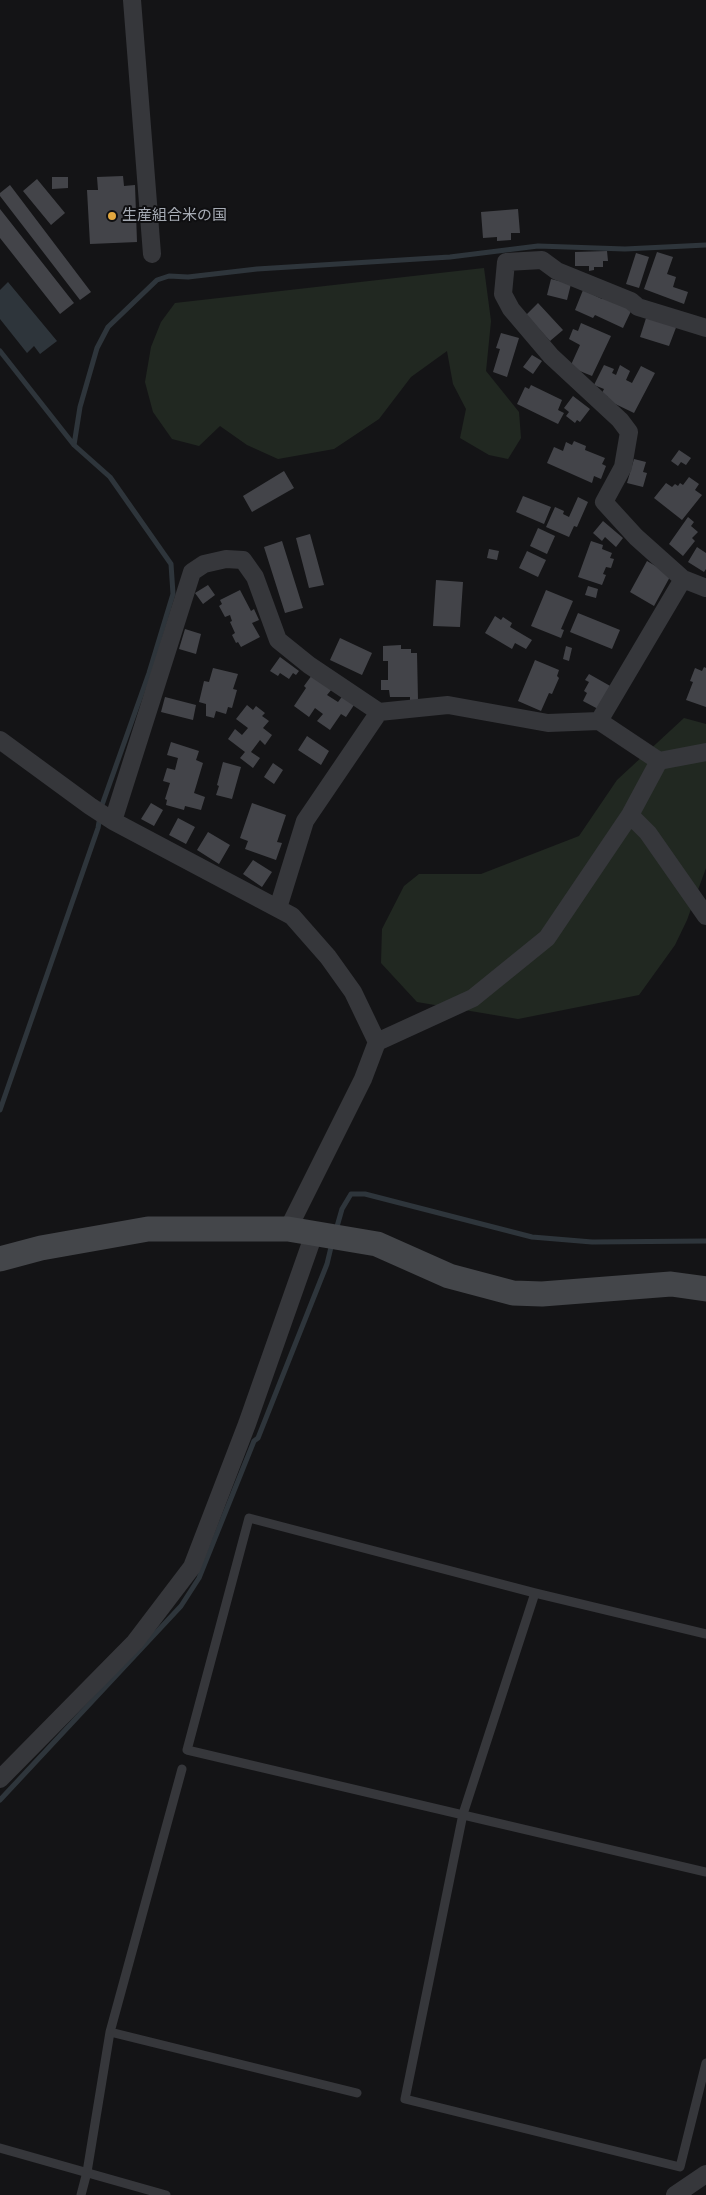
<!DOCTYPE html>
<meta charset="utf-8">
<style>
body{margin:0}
canvas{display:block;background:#141416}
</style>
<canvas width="706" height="2195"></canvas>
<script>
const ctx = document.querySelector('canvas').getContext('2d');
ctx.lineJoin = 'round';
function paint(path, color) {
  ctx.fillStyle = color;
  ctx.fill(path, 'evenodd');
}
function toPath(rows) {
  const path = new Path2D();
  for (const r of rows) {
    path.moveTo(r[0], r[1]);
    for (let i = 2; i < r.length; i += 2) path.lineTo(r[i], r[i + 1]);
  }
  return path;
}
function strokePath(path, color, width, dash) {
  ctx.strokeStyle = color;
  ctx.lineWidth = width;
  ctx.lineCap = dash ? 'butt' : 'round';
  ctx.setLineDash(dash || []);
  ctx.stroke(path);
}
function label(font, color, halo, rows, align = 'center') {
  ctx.font = font + ' "DejaVu Sans","Noto Sans JP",sans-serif';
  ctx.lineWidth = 4;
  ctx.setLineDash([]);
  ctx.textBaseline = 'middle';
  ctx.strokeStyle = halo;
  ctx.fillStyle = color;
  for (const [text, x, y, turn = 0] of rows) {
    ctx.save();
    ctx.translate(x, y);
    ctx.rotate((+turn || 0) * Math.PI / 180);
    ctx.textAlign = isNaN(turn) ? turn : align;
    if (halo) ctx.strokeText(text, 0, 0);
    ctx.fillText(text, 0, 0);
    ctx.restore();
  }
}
const green = toPath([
 [484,268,491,321,486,371,519,412,521,438,508,459,489,455,460,438,466,409,453,384,447,351,411,377,379,419,334,449,278,459,247,445,220,426,199,446,172,439,153,412,145,382,151,347,161,322,175,303],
 [684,718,706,724,706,868,687,920,675,945,639,995,518,1019,417,1002,381,963,382,929,404,886,419,874,481,874,579,836,617,780]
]);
const water = toPath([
 [8,282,57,341,40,354,34,346,27,353,0,319,0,290]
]);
const stream = toPath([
 [0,351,74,445,110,477,171,564,173,594,149,673,102,805,98,828,0,1110],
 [74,445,80,407,97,348,108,327,157,280,169,276,188,277,257,269,450,257,538,246,625,249,706,245],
 [336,1230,342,1209,351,1194,365,1194,532,1237,592,1242,706,1241],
 [0,1800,181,1606,199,1578,254,1441,258,1438,327,1264,332,1243]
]);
const building = toPath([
 [123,176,124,186,135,185,137,242,90,244,87,190,98,190,97,177],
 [52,177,68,177,68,188,52,189],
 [37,179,65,213,51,225,23,191],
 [10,185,91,292,80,300,0,196,0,193],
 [0,209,74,303,60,314,0,238],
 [518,209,520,233,511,233,511,240,497,241,497,237,483,238,481,212],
 [607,251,608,261,603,261,603,267,594,267,594,270,589,271,589,266,575,266,575,252],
 [657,252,673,257,667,274,676,277,673,287,688,292,684,304,644,289],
 [636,253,649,257,639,288,626,284],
 [551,279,571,284,567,300,547,295],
 [583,290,602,299,603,296,632,309,623,328,595,315,593,318,575,310],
 [538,303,563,330,550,341,526,315],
 [647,315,677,325,669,346,640,337],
 [581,323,611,336,592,376,570,367,580,345,569,339,573,329,578,331],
 [501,333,519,338,507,377,493,372,500,349,496,348],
 [532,355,542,361,533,374,523,367],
 [604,365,614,369,612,373,616,375,620,365,630,371,626,380,632,383,641,366,655,373,634,413,607,400,608,397,602,393,604,389,594,385],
 [531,385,562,400,558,410,564,413,558,424,517,404,525,387,529,389],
 [573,396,590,409,580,422,577,420,575,423,566,416,569,412,564,408],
 [574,441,586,446,585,450,605,458,602,464,606,466,601,479,594,476,592,483,547,463,554,447,563,451,566,442,572,445],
 [679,450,691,458,686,465,681,462,678,466,671,461],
 [634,459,646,462,643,472,647,473,643,487,627,483],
 [284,471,294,488,252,512,243,496],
 [689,477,699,484,695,490,702,495,682,520,654,498,666,483,672,487,675,484,678,486,680,483,683,485],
 [523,496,551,507,544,524,516,512],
 [578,497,588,502,577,527,574,526,569,537,546,527,555,507,564,511,563,514,569,517],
 [688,517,694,522,691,526,698,532,692,538,695,541,683,556,669,544],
 [603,521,623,538,616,547,605,537,602,541,593,533],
 [538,528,555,536,547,554,530,546],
 [310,534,324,585,309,588,296,538],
 [282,541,303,608,285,613,264,547],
 [591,541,603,545,602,549,612,553,610,558,614,559,611,568,606,567,603,574,606,575,602,585,578,577],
 [697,547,706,553,706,569,704,572,688,562],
 [489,549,499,551,497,560,487,558],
 [527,551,546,560,538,577,519,568],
 [647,561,671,575,654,606,630,592],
 [436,580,463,582,460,627,433,626],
 [208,585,215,595,203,604,195,593],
 [588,586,598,589,596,598,585,595],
 [240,590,251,611,254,609,259,620,252,623,260,637,241,647,238,642,236,643,232,635,235,633,230,622,232,621,230,615,225,617,219,606,222,604,220,600],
 [546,590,573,601,561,629,564,630,561,638,531,626],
 [578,613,620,630,612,649,570,632],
 [495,616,501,620,503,617,512,623,510,627,532,640,526,649,515,643,512,649,485,633],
 [185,629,201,634,196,654,179,649],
 [340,638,372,653,362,675,330,660],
 [401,645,401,649,411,649,411,653,417,653,418,700,410,700,410,697,390,697,389,690,381,690,381,680,388,680,388,661,383,661,383,646],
 [566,646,572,648,569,661,563,659],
 [280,657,299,671,296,675,293,673,289,679,280,673,278,676,270,671],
 [535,660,559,670,557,676,559,678,552,694,549,693,541,711,518,701],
 [704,667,706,668,706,707,686,700,693,682,690,681,695,668,702,671],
 [213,668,238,674,233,689,237,690,232,708,228,707,226,714,216,711,214,718,206,716,206,704,199,702,204,681,209,682],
 [589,674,612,687,600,710,583,701,587,693,584,691,589,682,585,680],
 [312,675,332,689,327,695,338,702,344,694,356,702,346,717,341,714,330,730,317,721,323,714,315,708,309,717,294,706,306,688,304,686],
 [165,697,196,705,193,720,161,712],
 [247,705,253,710,256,706,265,713,262,716,269,721,263,728,272,735,265,745,260,740,251,752,260,758,253,768,240,758,245,752,228,739,235,729,242,735,248,728,236,719],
 [307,736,329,751,321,765,298,750],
 [171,742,199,751,196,760,203,763,194,793,205,797,201,810,185,806,184,810,166,805,167,800,165,799,170,783,163,781,167,768,175,770,178,758,167,755],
 [223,762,241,767,232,799,216,795,219,786,217,785],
 [273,763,283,770,274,784,264,777],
 [151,803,163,810,154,826,141,819],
 [252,803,286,815,277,842,282,843,276,860,245,849,248,841,240,838],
 [178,818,195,827,186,844,169,835],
 [208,832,230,845,219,864,197,850],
 [253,860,272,872,262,887,243,874]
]);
const lane = toPath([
 [535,1593,463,1814,405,2099,680,2167,706,2063],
 [706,1634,535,1593,249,1518,187,1750,706,1872],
 [110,2032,357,2093],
 [0,2148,166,2195],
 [81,2195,87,2172,110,2032,182,1769]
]);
const street = toPath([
 [132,0,152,254],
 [706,328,638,307,631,301,557,271,542,260,506,262,503,294,511,309,551,356,620,420,629,432,623,467,604,502,636,537,683,579,706,588],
 [599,721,683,579],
 [0,740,90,806,113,821,292,916,328,957,353,992,377,1042],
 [630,815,648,833,706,916],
 [113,821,192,572,204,564,226,559,243,560,255,577,278,640,309,665,379,712,448,705,548,723,599,721,659,761],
 [278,908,305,821,379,712],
 [288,1229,363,1079,377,1042,473,998,547,938,630,815,659,761,706,752],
 [0,1779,135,1642,192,1567,247,1424,314,1234],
 [675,2195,706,2174]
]);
const secondary = toPath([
 [0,1259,41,1248,148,1229,288,1229,377,1244,449,1276,513,1293,542,1294,671,1284,706,1289]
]);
const markers = [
 [112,216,5,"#e3a83f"]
];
const poiNames = [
 ["生産組合米の国",122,216]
];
paint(green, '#212821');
paint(water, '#2e353b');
strokePath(stream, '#2e353b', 5);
paint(building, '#434449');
strokePath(lane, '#36373b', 9);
strokePath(street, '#36373b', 18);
strokePath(secondary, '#44464a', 25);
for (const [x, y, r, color] of markers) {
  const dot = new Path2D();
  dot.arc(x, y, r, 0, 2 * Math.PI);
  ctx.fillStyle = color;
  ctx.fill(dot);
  strokePath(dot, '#0f0f11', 2);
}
label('15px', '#a7acb5', '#0f0f11', poiNames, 'left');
</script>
